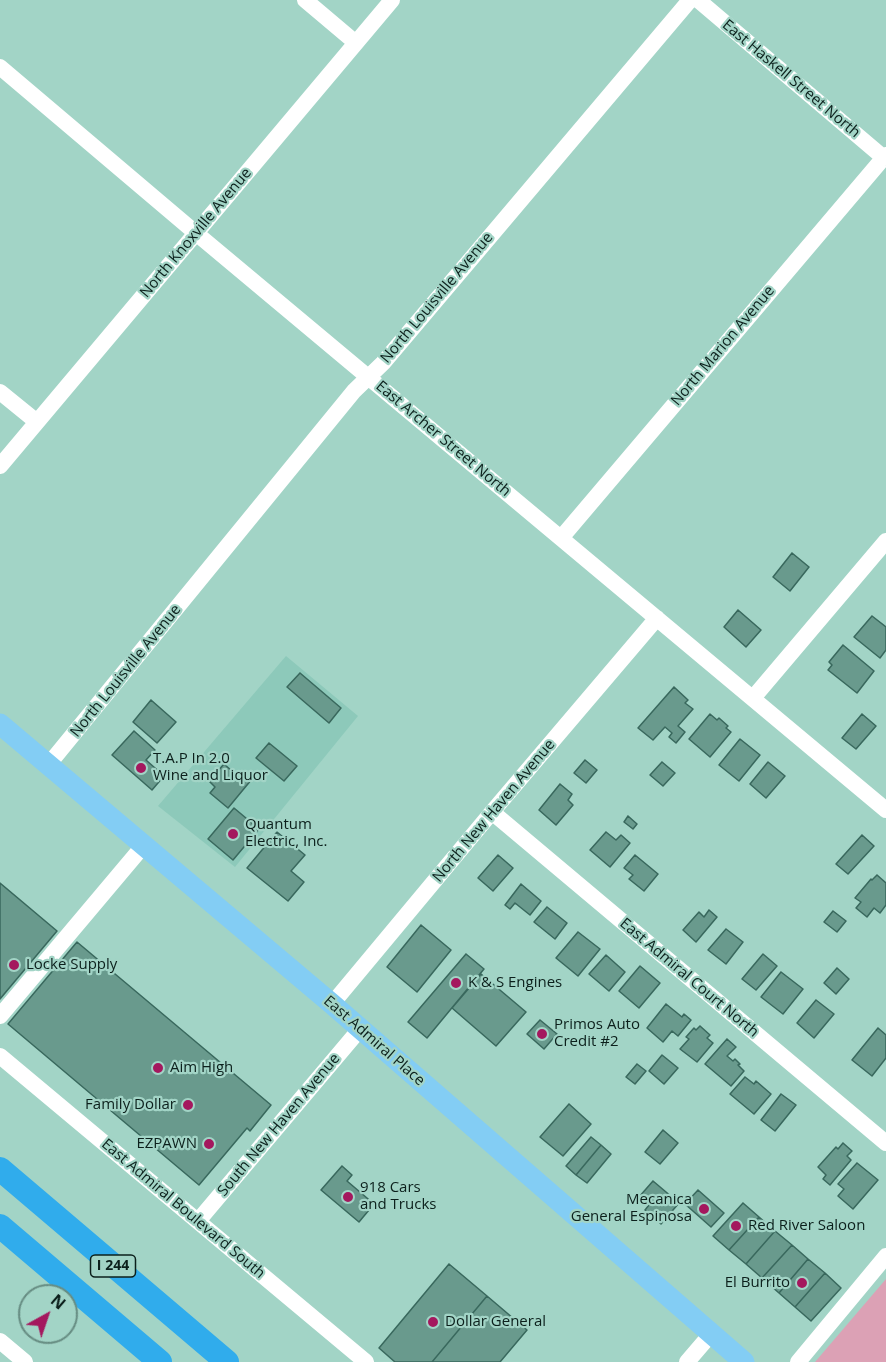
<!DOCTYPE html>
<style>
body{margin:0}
#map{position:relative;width:886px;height:1362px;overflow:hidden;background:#a2d4c6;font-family:"Open Sans",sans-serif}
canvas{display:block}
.north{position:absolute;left:18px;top:1284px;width:60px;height:60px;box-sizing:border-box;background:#a2d4c6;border:2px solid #668c82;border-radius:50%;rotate:40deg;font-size:16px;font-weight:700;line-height:24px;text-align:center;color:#0c201c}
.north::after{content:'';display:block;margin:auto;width:21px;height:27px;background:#a4185e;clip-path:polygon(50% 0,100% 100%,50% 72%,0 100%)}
</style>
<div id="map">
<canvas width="886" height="1362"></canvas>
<div class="north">N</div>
</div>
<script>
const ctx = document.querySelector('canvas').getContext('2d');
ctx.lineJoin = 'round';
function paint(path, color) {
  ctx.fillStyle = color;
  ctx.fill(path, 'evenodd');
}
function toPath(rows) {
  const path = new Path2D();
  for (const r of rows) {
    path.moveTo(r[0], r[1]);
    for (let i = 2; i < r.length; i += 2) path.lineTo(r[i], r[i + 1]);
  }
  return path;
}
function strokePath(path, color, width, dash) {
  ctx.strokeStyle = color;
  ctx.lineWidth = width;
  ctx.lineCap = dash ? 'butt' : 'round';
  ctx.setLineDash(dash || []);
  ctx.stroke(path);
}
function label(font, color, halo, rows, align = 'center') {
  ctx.font = font + ' "Open Sans",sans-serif';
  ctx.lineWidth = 4.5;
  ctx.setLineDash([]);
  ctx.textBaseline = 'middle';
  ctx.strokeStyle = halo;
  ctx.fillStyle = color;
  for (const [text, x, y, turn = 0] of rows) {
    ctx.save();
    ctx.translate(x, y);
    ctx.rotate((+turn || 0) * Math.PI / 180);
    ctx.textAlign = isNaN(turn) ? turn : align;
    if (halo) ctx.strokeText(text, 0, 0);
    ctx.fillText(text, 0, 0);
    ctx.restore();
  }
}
const built = toPath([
 [286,656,358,716,235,867,158,806]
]);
const green = toPath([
 [886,1279,886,1362,815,1362]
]);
const building = toPath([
 [792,553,809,567,790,591,773,577,792,553],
 [738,610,761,630,746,647,724,627,738,610],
 [872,616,886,627,886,650,880,658,854,637,872,616],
 [843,645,874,671,857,693,828,670,832,665,829,662,843,645],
 [300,673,341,708,329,723,287,687,300,673],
 [674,687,688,700,685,703,693,709,678,726,685,732,676,743,669,737,672,733,665,727,653,740,638,728,674,687],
 [151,700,176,722,157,743,133,722,151,700],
 [710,714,717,720,719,718,728,726,726,728,731,732,710,757,689,739,710,714],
 [862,714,876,726,856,749,842,738,862,714],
 [134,731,155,750,146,760,164,776,152,790,112,755,134,731],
 [740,739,760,755,739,781,719,765,740,739],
 [269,743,297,766,284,781,256,758,269,743],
 [585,760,597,770,586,783,574,773,585,760],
 [662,762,675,773,663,786,650,775,662,762],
 [768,762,785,776,766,798,750,784,768,762],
 [224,764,240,778,244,773,252,779,228,808,210,793,215,787,209,781,224,764],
 [560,784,572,794,568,800,573,805,556,825,539,810,560,784],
 [234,808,259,829,233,860,208,839,234,808],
 [628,816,637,824,633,829,624,822,628,816],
 [277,832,305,855,291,871,304,882,288,901,247,868,277,832],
 [606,832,616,840,621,835,630,843,610,867,590,850,606,832],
 [862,835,874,846,848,874,836,864,862,835],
 [498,855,513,868,493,891,478,878,498,855],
 [635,855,658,874,644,891,629,879,633,875,624,868,635,855],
 [877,875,886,883,886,905,880,913,874,908,867,917,856,908,861,902,855,898,871,879,872,880,877,875],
 [0,883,57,931,0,999,0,883],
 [521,884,541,901,530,915,515,903,510,909,505,905,521,884],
 [547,907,567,923,555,939,534,922,547,907],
 [709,910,717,917,696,942,683,930,699,912,704,917,709,910],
 [833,911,846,921,837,932,824,922,833,911],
 [421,925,451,950,417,992,387,967,421,925],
 [726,929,743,942,726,964,708,950,726,929],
 [578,932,600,949,578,976,556,958,578,932],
 [77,942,271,1105,250,1131,247,1128,199,1185,8,1024,77,942],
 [466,954,484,969,427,1038,408,1022,466,954],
 [763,954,777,966,756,990,742,979,763,954],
 [606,955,625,972,609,991,589,974,606,955],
 [640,966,660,983,639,1008,619,991,640,966],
 [837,968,849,979,836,994,824,983,837,968],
 [781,972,803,989,783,1014,761,997,781,972],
 [481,974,526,1012,496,1046,452,1008,481,974],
 [816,1000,834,1014,814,1038,797,1023,816,1000],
 [666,1004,682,1017,684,1014,691,1020,678,1036,672,1031,663,1042,647,1028,666,1004],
 [540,1020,557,1034,544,1049,527,1034,540,1020],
 [700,1026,710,1035,707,1038,713,1043,697,1062,680,1049,689,1039,686,1037,694,1028,696,1030,700,1026],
 [878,1028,886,1035,886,1058,872,1076,852,1060,878,1028],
 [727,1039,736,1047,727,1056,733,1061,735,1059,740,1064,738,1065,744,1071,731,1086,705,1064,727,1039],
 [662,1055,678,1068,664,1084,649,1071,662,1055],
 [637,1064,646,1071,635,1084,626,1077,637,1064],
 [745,1077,754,1084,756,1081,771,1094,754,1114,730,1094,745,1077],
 [781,1094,796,1105,775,1131,761,1120,781,1094],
 [569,1104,591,1124,563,1156,540,1137,569,1104],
 [663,1130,678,1143,660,1164,645,1152,663,1130],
 [591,1137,601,1145,576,1175,566,1166,591,1137],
 [843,1143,852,1151,847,1156,851,1160,830,1185,823,1179,826,1175,818,1167,836,1147,838,1149,843,1143],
 [601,1145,611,1154,587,1183,576,1175,601,1145],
 [857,1163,878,1180,853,1209,838,1196,844,1189,838,1184,857,1163],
 [342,1166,352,1175,347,1181,374,1204,359,1222,321,1190,342,1166],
 [653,1181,679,1203,661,1224,645,1210,649,1205,639,1197,653,1181],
 [698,1190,724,1213,711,1227,685,1204,698,1190],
 [743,1203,759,1217,729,1250,713,1236,743,1203],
 [759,1217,775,1231,746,1264,729,1250,759,1217],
 [775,1231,792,1245,762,1278,746,1264,775,1231],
 [792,1245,808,1259,779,1293,762,1278,792,1245],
 [808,1259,825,1273,795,1307,779,1293,808,1259],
 [449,1264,487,1296,432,1362,395,1362,379,1348,449,1264],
 [825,1273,841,1288,811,1321,795,1307,825,1273],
 [487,1296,527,1330,500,1362,432,1362,487,1296]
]);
const minor = toPath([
 [305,0,356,43],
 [698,0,884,158],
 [0,67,197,234,886,810],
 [0,392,37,422],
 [0,466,392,0],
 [561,538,886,155],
 [753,698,886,541],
 [49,764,354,391,383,363,690,0],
 [492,812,886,1143],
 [332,1004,492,812,657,618],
 [0,1016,144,845],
 [0,1056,366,1362],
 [198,1221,360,1029],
 [0,1341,25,1362],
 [687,1362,711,1334],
 [798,1362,886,1256]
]);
const major = toPath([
 [0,724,332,1004,744,1362]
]);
const highway = toPath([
 [0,1169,227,1362],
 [0,1226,160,1362]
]);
const markers = [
 [141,768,6,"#a4185e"],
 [233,834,6,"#a4185e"],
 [14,965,6,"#a4185e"],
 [456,983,6,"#a4185e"],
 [542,1034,6,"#a4185e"],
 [158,1068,6,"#a4185e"],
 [188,1105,6,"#a4185e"],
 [209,1144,6,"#a4185e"],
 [348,1197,6,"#a4185e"],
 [704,1209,6,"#a4185e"],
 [736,1226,6,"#a4185e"],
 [802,1283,6,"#a4185e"],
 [433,1322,6,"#a4185e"]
];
const shields = [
 [113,1266,45]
];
const shieldNames = [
 ["I 244",113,1266]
];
const streetNames = [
 ["East Haskell Street North",791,79,40],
 ["North Knoxville Avenue",196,233,-50],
 ["North Louisville Avenue",437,298,-50],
 ["North Marion Avenue",723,346,-50],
 ["East Archer Street North",443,439,40],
 ["North Louisville Avenue",126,671,-51],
 ["North New Haven Avenue",494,811,-50],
 ["East Admiral Court North",689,978,40],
 ["East Admiral Place",374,1041,41],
 ["South New Haven Avenue",279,1125,-50],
 ["East Admiral Boulevard South",183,1209,40]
];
const poiNames = [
 ["T.A.P In 2.0",153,759],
 ["Wine and Liquor",153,776],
 ["Quantum",245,825],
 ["Electric, Inc.",245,842],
 ["Locke Supply",26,965],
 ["K & S Engines",468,983],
 ["Primos Auto",554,1025],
 ["Credit #2",554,1042],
 ["Aim High",170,1068],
 ["Family Dollar",176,1105,"right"],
 ["EZPAWN",197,1144,"right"],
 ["918 Cars",360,1188],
 ["and Trucks",360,1205],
 ["Mecanica",692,1200,"right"],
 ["General Espinosa",692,1217,"right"],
 ["Red River Saloon",748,1226],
 ["El Burrito",790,1283,"right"],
 ["Dollar General",445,1322]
];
paint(built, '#8dc9ba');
paint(green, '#dca1b5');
paint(building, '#699a8d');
strokePath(building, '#39685d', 1.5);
strokePath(minor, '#fff', 16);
strokePath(major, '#83cdf4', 21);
strokePath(highway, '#30acec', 24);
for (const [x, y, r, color] of markers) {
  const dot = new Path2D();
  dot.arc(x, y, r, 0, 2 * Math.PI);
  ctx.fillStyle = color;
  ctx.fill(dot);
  strokePath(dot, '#a2d4c6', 2);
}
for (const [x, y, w] of shields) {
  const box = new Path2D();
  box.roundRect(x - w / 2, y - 11, w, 22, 4.5);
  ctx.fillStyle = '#a2d4c6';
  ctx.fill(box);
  strokePath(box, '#0c201c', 1.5);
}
label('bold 14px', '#0c201c', null, shieldNames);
label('15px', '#0c201c', '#a2d4c6', streetNames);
label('15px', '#0c201c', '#a2d4c6', poiNames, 'left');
</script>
